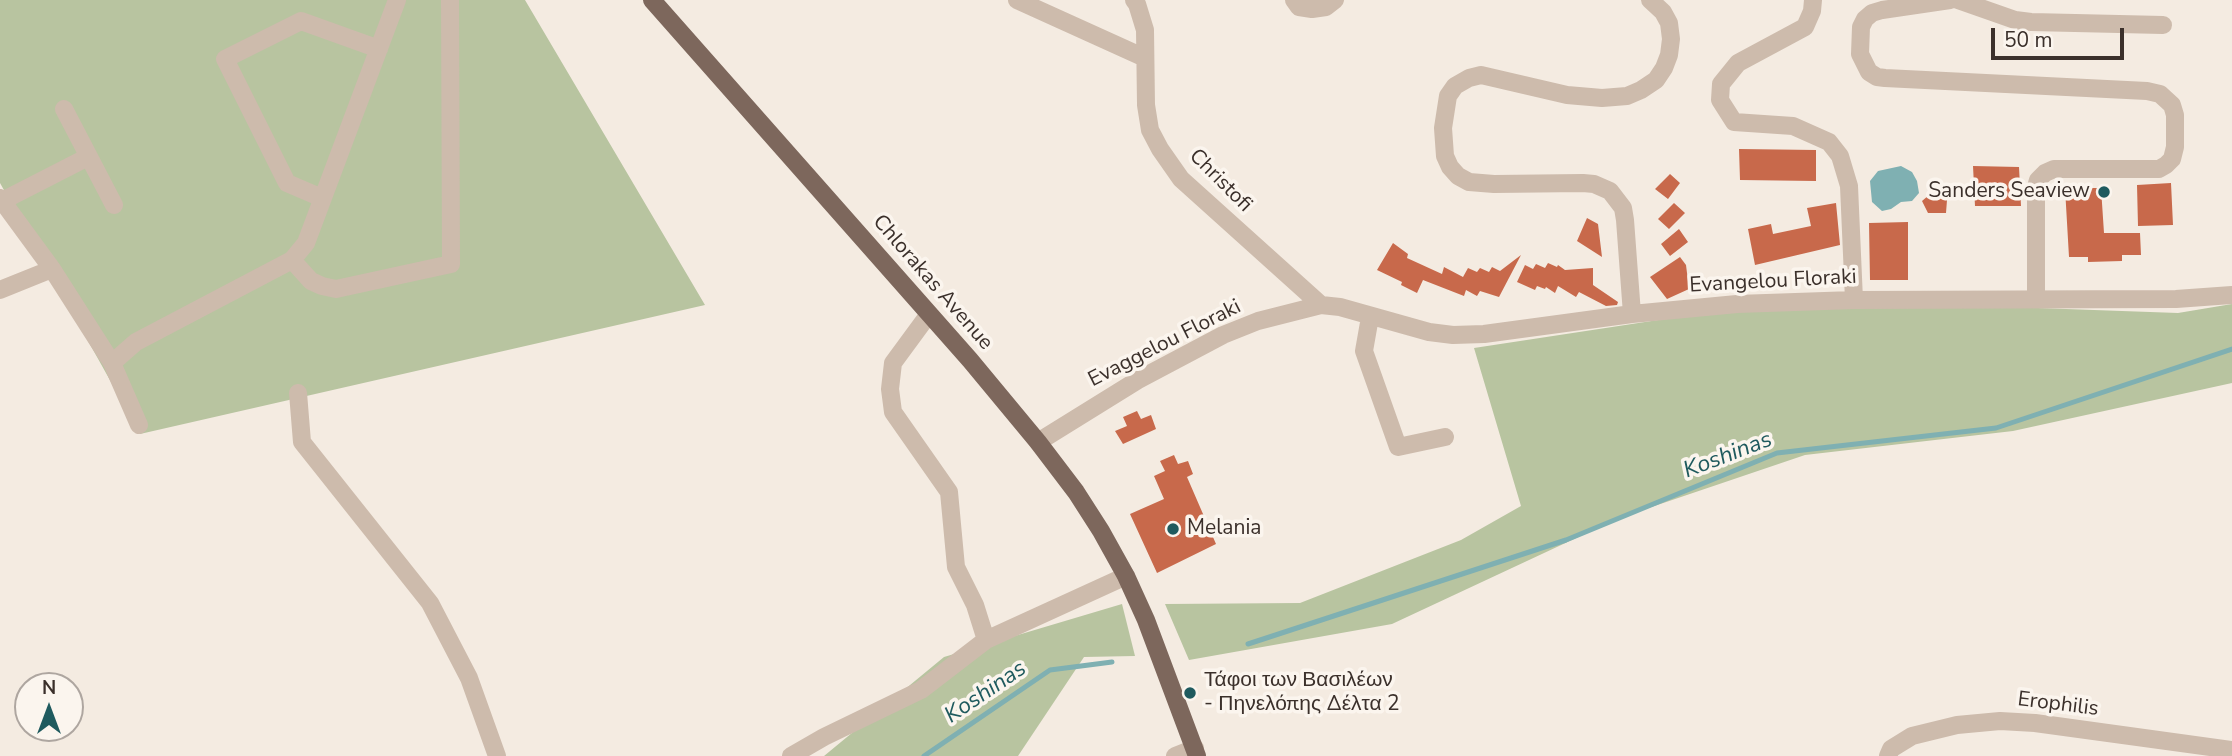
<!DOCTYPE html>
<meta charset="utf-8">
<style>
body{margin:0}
#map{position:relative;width:2232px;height:756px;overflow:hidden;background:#f4ebe1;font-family:"Nunito Sans",sans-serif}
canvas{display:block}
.north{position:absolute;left:14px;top:672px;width:70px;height:70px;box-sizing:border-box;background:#fbf5ee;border:2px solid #aea6a0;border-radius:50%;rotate:0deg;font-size:19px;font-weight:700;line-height:28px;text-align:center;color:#3b302b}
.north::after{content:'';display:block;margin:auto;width:24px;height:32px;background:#1f5a5e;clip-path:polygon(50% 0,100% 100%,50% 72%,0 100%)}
.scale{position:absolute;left:1991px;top:28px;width:133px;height:32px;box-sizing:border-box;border:4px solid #3b302b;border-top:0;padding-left:9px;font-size:21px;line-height:24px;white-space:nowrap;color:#3b302b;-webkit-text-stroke:5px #fbf5ee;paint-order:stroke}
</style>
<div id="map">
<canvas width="2232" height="756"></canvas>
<div class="north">N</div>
<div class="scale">50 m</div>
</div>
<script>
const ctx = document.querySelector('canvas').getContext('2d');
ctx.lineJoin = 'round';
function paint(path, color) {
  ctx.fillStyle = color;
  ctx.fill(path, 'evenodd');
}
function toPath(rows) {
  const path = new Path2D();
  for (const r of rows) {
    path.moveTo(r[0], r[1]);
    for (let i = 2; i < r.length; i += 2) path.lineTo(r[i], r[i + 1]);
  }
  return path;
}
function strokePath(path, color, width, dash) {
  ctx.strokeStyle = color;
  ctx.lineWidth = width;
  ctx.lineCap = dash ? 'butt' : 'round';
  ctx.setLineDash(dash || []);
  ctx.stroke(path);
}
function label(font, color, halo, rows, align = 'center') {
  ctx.font = font + ' "Nunito Sans",sans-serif';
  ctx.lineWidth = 7;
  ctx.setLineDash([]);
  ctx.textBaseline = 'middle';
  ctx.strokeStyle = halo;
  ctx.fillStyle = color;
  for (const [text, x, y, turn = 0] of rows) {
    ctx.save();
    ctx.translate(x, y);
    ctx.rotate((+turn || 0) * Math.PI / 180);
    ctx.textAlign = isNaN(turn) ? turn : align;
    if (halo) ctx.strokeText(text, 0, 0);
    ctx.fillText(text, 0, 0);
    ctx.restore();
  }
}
const green = toPath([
 [0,0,525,0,705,305,140,434,0,183],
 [2232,304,2232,383,2013,431,1805,455,1619,518,1392,624,1189,660,1165,604,1300,603,1461,540,1521,506,1474,348,1737,308,2010,307,2178,313],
 [1122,604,1135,656,1084,657,1018,756,824,756,944,657]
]);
const water = toPath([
 [1901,166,1912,172,1917,181,1919,193,1912,201,1901,202,1891,209,1882,211,1872,202,1870,181,1878,171]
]);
const stream = toPath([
 [1248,644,1566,540,1777,453,1996,428,2232,349],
 [924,756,1050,670,1112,662]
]);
const building = toPath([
 [1739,149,1816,150,1816,181,1740,180],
 [1973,166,2019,167,2021,206,1975,206],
 [1670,174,1680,183,1668,199,1655,189],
 [2171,183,2173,225,2138,226,2137,185],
 [2065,188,2101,188,2104,233,2140,233,2141,255,2122,255,2122,261,2088,262,2088,257,2069,257],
 [1936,189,1947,200,1946,213,1928,213,1922,201],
 [1674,203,1685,213,1669,229,1658,219],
 [1836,203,1840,245,1755,265,1748,229,1771,224,1773,234,1811,226,1807,208],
 [1587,218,1598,224,1602,257,1577,241],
 [1908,222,1908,280,1870,280,1869,223],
 [1679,229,1688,242,1670,256,1661,244],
 [1393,243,1408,254,1407,258,1442,274,1444,267,1463,277,1468,268,1477,272,1480,268,1489,272,1492,267,1500,271,1521,255,1499,297,1480,291,1477,296,1466,290,1464,296,1423,280,1417,293,1401,285,1402,282,1377,270],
 [1680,257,1686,265,1689,289,1667,299,1650,277],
 [1548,263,1557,267,1558,265,1565,270,1593,268,1593,285,1618,302,1617,305,1606,306,1579,292,1576,297,1558,286,1555,293,1546,287,1545,289,1537,286,1535,290,1517,282,1525,265,1533,269,1536,264,1545,268],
 [1137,411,1141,419,1151,415,1156,429,1123,444,1115,431,1127,426,1123,417],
 [1174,455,1178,464,1188,461,1193,474,1187,477,1216,544,1157,573,1130,514,1164,499,1154,476,1165,471,1160,461]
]);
const minor = toPath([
 [1017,0,1145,58],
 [1134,0,1137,4,1145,30,1146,105,1150,130,1160,149,1181,179,1321,305],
 [1294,0,1299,7,1312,9,1326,7,1335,0],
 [1813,0,1812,11,1805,27,1738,63,1721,84,1720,100,1734,122,1793,126,1829,142,1840,156,1849,186,1854,300],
 [1950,0,1882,10,1872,13,1865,19,1861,27,1860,54,1869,72,1877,77,1885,78,2147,91,2160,94,2172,105,2175,115,2175,147,2172,159,2166,165,2159,169,2054,169,2045,173,2038,180,2036,187,2036,299],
 [1958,0,2015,20,2031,22,2163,25],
 [64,109,114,205],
 [0,198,52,269,112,363,139,425],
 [322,198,287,183,225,59,301,21,379,49],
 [2,201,88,157],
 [292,260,311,281,322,286,336,289,451,264,450,0],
 [0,290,52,269],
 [929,314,893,363,890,389,893,412,949,492,956,567,975,605,986,640],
 [1632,314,1625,220,1623,208,1610,191,1594,184,1583,183,1494,184,1469,182,1458,176,1450,167,1445,156,1443,128,1448,96,1455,86,1469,78,1481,75,1567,95,1602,98,1627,96,1641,90,1656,80,1664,68,1669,55,1671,39,1669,23,1663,12,1650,0],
 [1370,317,1364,351,1398,447,1445,437],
 [112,363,136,342,292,260,306,243,397,0],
 [298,393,302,442,430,603,469,678,497,756],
 [1038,442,1138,380,1223,335,1258,321,1321,305,1340,307,1429,332,1453,335,1484,334,1632,314,1737,304,1854,300,2176,299,2232,295],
 [791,756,824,737,921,690,986,640,1126,576],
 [1175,756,1195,748],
 [1888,756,1891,749,1912,736,1957,725,2000,721,2035,723,2232,750]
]);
const major = toPath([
 [652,0,970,360,1038,442,1076,492,1101,531,1126,576,1146,620,1197,756]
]);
const markers = [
 [2104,192,7,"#1f5a5e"],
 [1173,529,7,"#1f5a5e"],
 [1190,693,7,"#1f5a5e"]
];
const streetNames = [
 ["Christofi",1220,181,45],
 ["Evangelou Floraki",1773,282,-3],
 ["Chlorakas Avenue",932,283,49],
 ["Evaggelou Floraki",1165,344,-27],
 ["Erophilis",2058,705,7]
];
const poiNames = [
 ["Sanders Seaview",2090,192,"right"],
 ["Melania",1187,529],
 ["Τάφοι των Βασιλέων",1204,681],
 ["- Πηνελόπης Δέλτα 2",1204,705]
];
const waterNames = [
 ["Koshinas",1728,456,-21],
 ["Koshinas",986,693,-34]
];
paint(green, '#b8c4a0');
paint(water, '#7fb0b2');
strokePath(stream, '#7fb0b2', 5);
paint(building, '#c8694b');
strokePath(minor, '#cdbbac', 18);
strokePath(major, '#7d675c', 18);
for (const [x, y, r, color] of markers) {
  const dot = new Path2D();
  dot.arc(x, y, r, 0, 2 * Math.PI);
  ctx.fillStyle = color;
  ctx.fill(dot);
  strokePath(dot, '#fbf5ee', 2.5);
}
label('21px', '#3b302b', '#fbf5ee', streetNames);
label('21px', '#3b302b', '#fbf5ee', poiNames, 'left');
label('italic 23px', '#1f5a5e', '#fbf5ee', waterNames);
</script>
